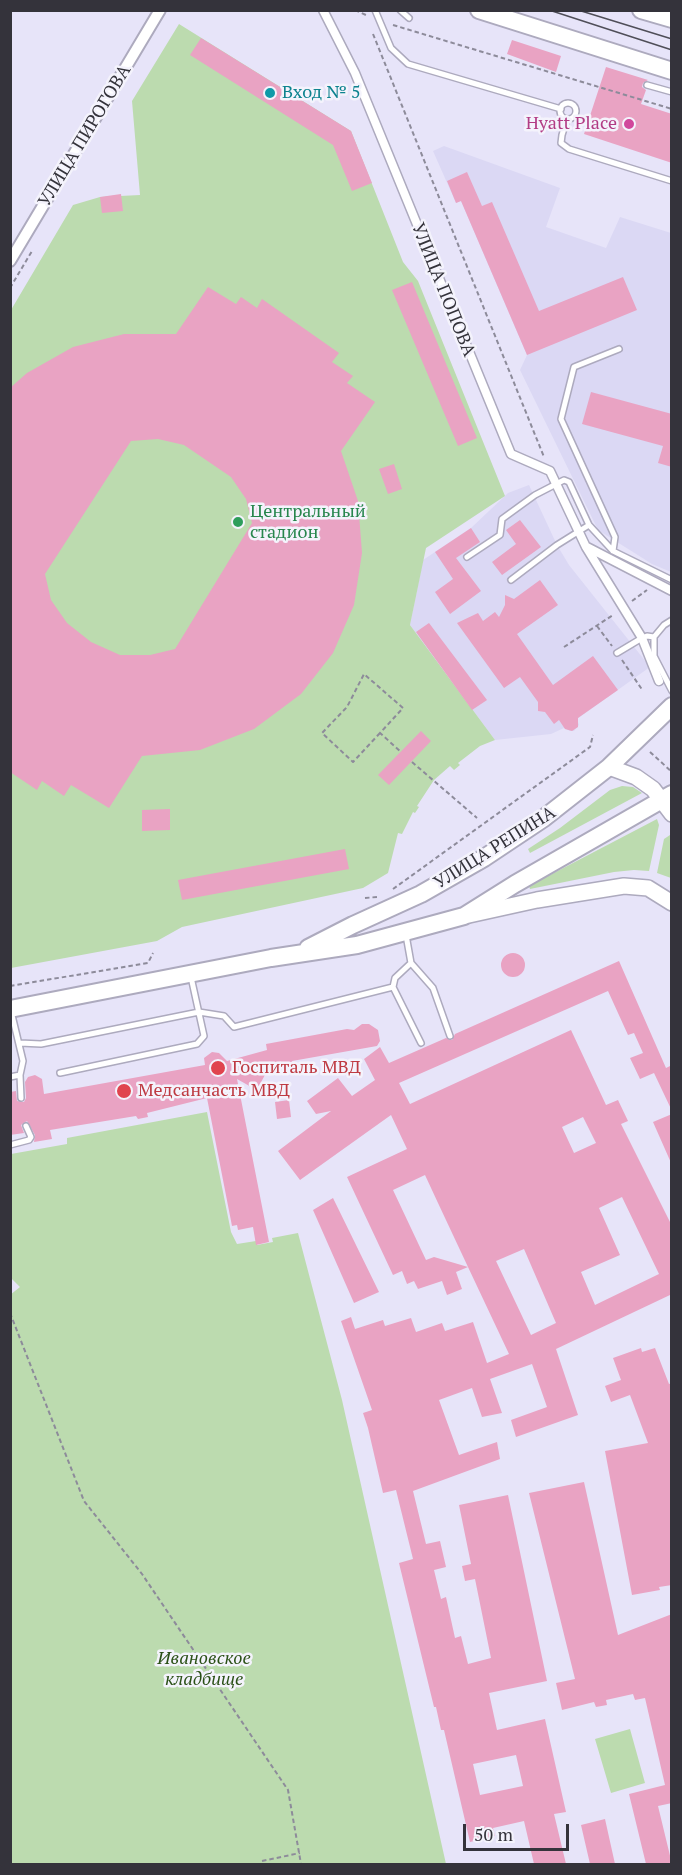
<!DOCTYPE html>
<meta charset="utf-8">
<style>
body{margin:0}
#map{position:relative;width:682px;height:1875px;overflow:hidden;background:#e7e4f9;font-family:"PT Serif",serif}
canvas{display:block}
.frame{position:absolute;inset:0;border:12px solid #34333b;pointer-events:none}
.scale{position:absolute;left:463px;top:1824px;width:106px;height:27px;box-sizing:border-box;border:3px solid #34333b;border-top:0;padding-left:8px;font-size:18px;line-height:21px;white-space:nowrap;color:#34333b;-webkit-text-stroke:4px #f4f3fc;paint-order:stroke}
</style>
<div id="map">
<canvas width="682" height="1875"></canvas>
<div class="frame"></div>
<div class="scale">50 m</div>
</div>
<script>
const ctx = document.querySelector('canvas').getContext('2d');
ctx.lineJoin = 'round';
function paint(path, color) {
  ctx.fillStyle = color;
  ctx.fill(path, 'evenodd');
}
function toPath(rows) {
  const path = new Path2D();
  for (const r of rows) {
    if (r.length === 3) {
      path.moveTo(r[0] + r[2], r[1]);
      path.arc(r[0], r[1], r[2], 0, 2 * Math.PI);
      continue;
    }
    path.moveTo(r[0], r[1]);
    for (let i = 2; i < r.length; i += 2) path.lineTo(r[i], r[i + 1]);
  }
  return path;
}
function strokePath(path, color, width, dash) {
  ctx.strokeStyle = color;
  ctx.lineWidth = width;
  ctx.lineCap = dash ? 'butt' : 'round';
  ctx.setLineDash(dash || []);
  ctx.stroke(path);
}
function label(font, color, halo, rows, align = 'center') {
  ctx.font = font + ' "PT Serif",serif';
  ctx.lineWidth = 5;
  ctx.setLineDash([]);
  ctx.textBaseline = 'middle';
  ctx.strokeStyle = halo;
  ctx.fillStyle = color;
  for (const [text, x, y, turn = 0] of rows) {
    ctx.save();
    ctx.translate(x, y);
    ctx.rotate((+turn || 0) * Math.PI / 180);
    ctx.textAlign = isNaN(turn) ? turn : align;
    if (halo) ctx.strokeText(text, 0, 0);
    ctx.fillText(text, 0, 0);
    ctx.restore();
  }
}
const built = toPath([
 [444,146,560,188,546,227,606,248,620,217,671,233,671,572,652,564,598,530,520,370,527,355,461,201,456,203,433,151],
 [529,485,557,545,569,565,650,667,577,719,579,725,574,731,570,731,564,728,551,734,495,740,410,625,423,560,471,528,508,493]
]);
const green = toPath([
 [179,24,351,131,403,262,418,281,505,496,426,548,410,625,495,740,480,746,458,763,460,765,454,770,450,766,434,780,417,806,419,807,415,813,413,812,402,834,398,833,388,873,363,888,182,927,157,941,11,968,11,310,73,205,100,197,140,195,132,101],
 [622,786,633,787,642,793,530,853,528,849,560,828,610,790],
 [657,819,659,825,649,871,634,870,614,872,530,889,529,886],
 [670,835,672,840,671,878,657,873,664,839],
 [207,1112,231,1232,237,1244,256,1241,257,1245,273,1242,272,1238,298,1233,342,1400,446,1864,11,1864,10,1295,20,1287,11,1278,11,1154,67,1144,67,1138],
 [630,1729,645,1783,611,1793,595,1739]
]);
const building = toPath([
 [201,38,351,131,372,183,352,191,333,145,190,55],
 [512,40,561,56,556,72,507,54],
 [606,67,648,80,643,83,642,87,646,90,641,104,672,114,672,163,584,134],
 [467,172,482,206,492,202,539,311,623,277,637,310,527,355,461,201,456,203,447,181],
 [121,194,123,211,102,213,100,197],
 [412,282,477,438,458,446,392,290],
 [208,287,236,304,241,297,257,308,262,299,339,353,332,362,353,376,347,383,375,402,341,451,358,501,362,553,354,605,333,653,301,694,254,729,200,750,142,756,109,808,71,785,64,796,42,781,37,790,10,772,10,388,27,373,73,347,124,334,176,334],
 [158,439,184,445,231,477,246,499,252,523,175,649,150,655,120,655,91,642,67,623,51,600,45,574,131,441],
 [591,392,672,414,672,467,658,463,663,446,582,424],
 [394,464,402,489,388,494,379,469],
 [520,520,541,547,502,575,492,562,516,544,506,530],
 [471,528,480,542,456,558,481,591,450,614,435,592,453,579,435,552],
 [540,580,558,605,517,634,553,685,593,656,618,690,578,718,578,727,572,731,565,729,559,720,554,724,545,712,538,711,538,702,520,677,504,688,457,623,478,613,483,621,495,612,499,617,505,605,505,595,514,599],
 [429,623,487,700,472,710,416,632],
 [421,731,431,741,389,785,378,775],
 [170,809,170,830,142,831,142,810],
 [345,849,349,869,182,900,178,880],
 [513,965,12],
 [619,961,666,1068,672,1065,672,1111,654,1073,640,1079,630,1058,643,1053,634,1033,628,1035,608,991,399,1083,410,1104,571,1030,606,1105,618,1100,628,1121,621,1124,672,1226,672,1299,670,1295,556,1349,578,1415,516,1437,511,1420,547,1407,532,1364,490,1379,502,1413,482,1417,472,1388,439,1400,459,1455,497,1442,500,1459,413,1491,426,1544,440,1541,446,1567,434,1570,441,1599,446,1597,455,1638,461,1636,468,1664,491,1658,475,1579,465,1581,462,1566,471,1564,459,1505,508,1495,547,1681,489,1693,497,1730,545,1719,566,1812,554,1814,566,1864,534,1864,524,1821,493,1828,495,1836,470,1842,444,1730,441,1730,436,1707,434,1707,399,1563,413,1559,396,1490,383,1493,368,1428,363,1413,372,1410,341,1321,351,1317,355,1329,383,1320,385,1326,411,1318,416,1332,442,1323,445,1331,473,1322,487,1363,509,1354,468,1267,456,1272,462,1289,447,1295,442,1281,418,1289,414,1281,407,1284,402,1271,393,1275,347,1177,407,1149,391,1115,300,1180,278,1151,331,1111,316,1114,307,1101,338,1078,352,1096,375,1080,364,1059,380,1047,389,1063,446,1038,452,1040,455,1034],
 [583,1117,596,1143,574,1153,562,1127],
 [425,1175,438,1203,468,1267,434,1257,426,1260,393,1190],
 [622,1197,659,1274,595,1305,581,1272,620,1255,599,1208],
 [524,1249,556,1323,531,1335,496,1261],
 [516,1755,523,1786,480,1795,473,1764],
 [362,1024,369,1024,378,1030,380,1041,377,1046,292,1061,293,1067,266,1073,259,1086,253,1088,237,1079,269,1242,256,1245,253,1227,238,1230,237,1225,232,1226,207,1098,147,1113,148,1117,138,1119,136,1116,50,1130,52,1139,34,1142,35,1135,27,1121,21,1125,24,1133,10,1135,10,1092,16,1091,17,1101,24,1102,26,1098,25,1082,28,1077,35,1075,42,1079,44,1094,205,1065,204,1058,212,1052,219,1053,227,1061,267,1050,266,1044,347,1029,354,1030],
 [289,1100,291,1117,277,1119,275,1102],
 [672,1114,672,1165,653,1122],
 [333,1198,379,1292,354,1303,313,1210],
 [641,1348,642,1352,655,1348,669,1384,672,1383,672,1585,659,1587,660,1590,632,1595,605,1451,648,1443,630,1395,611,1402,605,1386,621,1380,613,1358],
 [584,1482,618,1635,672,1614,672,1803,658,1806,672,1864,646,1864,629,1794,665,1785,645,1698,635,1700,633,1694,606,1700,607,1705,596,1707,594,1702,562,1710,556,1683,575,1679,529,1493],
 [605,1819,615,1864,590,1864,581,1825]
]);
const path = toPath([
 [355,10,368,16],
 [393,25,672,109],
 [373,34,544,457],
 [10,288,32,251],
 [632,601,647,590],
 [597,626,612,646],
 [564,647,613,615],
 [622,660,643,691],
 [380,733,353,762,322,733,347,707,364,674,403,708,380,733,400,751],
 [650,752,672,772],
 [412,762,477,818],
 [393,889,590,747,593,735],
 [365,898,377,897],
 [10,986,148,963,153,953],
 [10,1313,84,1501,142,1574,288,1790,301,1864],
 [262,1861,300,1853]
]);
const service = toPath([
 [375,10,391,48,408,64,561,109],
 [400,10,409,18],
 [647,85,672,92],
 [568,111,8],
 [567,119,562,135,561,143,569,149,672,181],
 [613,551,615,537,561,419,574,367,619,349],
 [467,557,500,535,502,519,535,495,564,480,569,482,589,525,613,551,672,580],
 [511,580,557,545,589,525],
 [654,637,654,656,672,691],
 [617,653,642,638,647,636,654,637,664,625,672,620],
 [406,935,411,963,433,988,450,1036],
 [393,987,421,1043],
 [20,1043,41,1044,199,1012,224,1016,234,1027,393,987,395,978,411,963],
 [60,1073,197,1044,204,1036,191,977],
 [20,1075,21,1098],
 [10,1077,20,1075,23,1061,11,1011],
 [10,1145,29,1140,31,1137,26,1126]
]);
const pedestrian = toPath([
 [323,10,355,73,511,454,550,471,586,547,642,638,659,681],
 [587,547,672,591]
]);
const minor = toPath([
 [10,261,160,10]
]);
const secondary = toPath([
 [609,767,636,777,653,789,672,814],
 [469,915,537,900,624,886,648,888,672,903]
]);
const primary = toPath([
 [479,10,672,71],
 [641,10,672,19],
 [308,948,353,925,421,894,484,858,544,818,609,767,672,706],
 [10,1009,271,958,357,945,464,916,515,884,672,794]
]);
const tram = toPath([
 [549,10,672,50],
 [578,10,672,39]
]);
const markers = [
 [270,93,6,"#0f9aa8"],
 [629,124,6,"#d1479c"],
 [238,522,6,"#2e9e5b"],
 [218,1068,8,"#e0444e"],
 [124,1091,8,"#e0444e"]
];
const cultureNames = [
 ["Вход № 5",282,93]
];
const hotelNames = [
 ["Hyatt Place",617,124]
];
const streetNames = [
 ["УЛИЦА ПИРОГОВА",85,136,-59],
 ["УЛИЦА ПОПОВА",443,290,68],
 ["УЛИЦА РЕПИНА",495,848,-32]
];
const leisureNames = [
 ["Центральный",250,512],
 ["стадион",250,533]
];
const healthNames = [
 ["Госпиталь МВД",232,1068],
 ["Медсанчасть МВД",138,1091]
];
const parkNames = [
 ["Ивановское",204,1659],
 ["кладбище",204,1680]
];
paint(built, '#dbd8f4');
paint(green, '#bcdbaf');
paint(building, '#e9a3c3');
strokePath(service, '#adaabe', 8);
strokePath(pedestrian, '#adaabe', 11);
strokePath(minor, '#adaabe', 14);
strokePath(secondary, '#adaabe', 18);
strokePath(primary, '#adaabe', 20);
strokePath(path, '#8d8b9a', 2, [4.5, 3]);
strokePath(service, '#fff', 5);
strokePath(pedestrian, '#fff', 8);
strokePath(minor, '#fff', 10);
strokePath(secondary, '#fff', 15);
strokePath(primary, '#fff', 16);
strokePath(tram, '#4f4e58', 1.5);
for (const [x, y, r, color] of markers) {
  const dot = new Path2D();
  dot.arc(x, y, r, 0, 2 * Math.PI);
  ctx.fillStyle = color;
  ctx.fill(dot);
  strokePath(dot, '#f4f3fc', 2);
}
label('18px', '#0d838f', '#f4f3fc', cultureNames, 'left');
label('18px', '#b23c85', '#f4f3fc', hotelNames, 'right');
label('18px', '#34333b', '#f4f3fc', streetNames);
label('18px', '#27864d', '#f4f3fc', leisureNames, 'left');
label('18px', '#be3a42', '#f4f3fc', healthNames, 'left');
label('italic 18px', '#2a5016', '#f4f3fc', parkNames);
</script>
